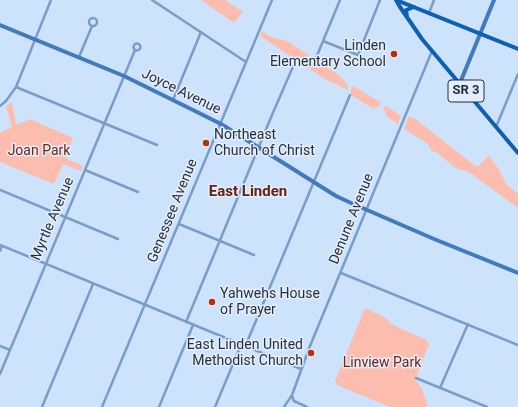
<!DOCTYPE html>
<style>
body{margin:0}
canvas{display:block;background:#cde2fb}
</style>
<canvas width="518" height="407"></canvas>
<script>
const ctx = document.querySelector('canvas').getContext('2d');
ctx.lineJoin = 'round';
function paint(path, color) {
  ctx.fillStyle = color;
  ctx.fill(path, 'evenodd');
}
function toPath(rows) {
  const path = new Path2D();
  for (const r of rows) {
    if (r.length === 3) {
      path.moveTo(r[0] + r[2], r[1]);
      path.arc(r[0], r[1], r[2], 0, 2 * Math.PI);
      continue;
    }
    path.moveTo(r[0], r[1]);
    for (let i = 2; i < r.length; i += 2) path.lineTo(r[i], r[i + 1]);
  }
  return path;
}
function strokePath(path, color, width, dash) {
  ctx.strokeStyle = color;
  ctx.lineWidth = width;
  ctx.lineCap = dash ? 'butt' : 'round';
  ctx.setLineDash(dash || []);
  ctx.stroke(path);
}
function label(font, color, halo, rows, align = 'center') {
  ctx.font = font + ' Roboto,sans-serif';
  ctx.lineWidth = 3;
  ctx.setLineDash([]);
  ctx.textBaseline = 'middle';
  ctx.strokeStyle = halo;
  ctx.fillStyle = color;
  for (const [text, x, y, turn = 0] of rows) {
    ctx.save();
    ctx.translate(x, y);
    ctx.rotate((+turn || 0) * Math.PI / 180);
    ctx.textAlign = isNaN(turn) ? turn : align;
    if (halo) ctx.strokeText(text, 0, 0);
    ctx.fillText(text, 0, 0);
    ctx.restore();
  }
}
const green = toPath([
 [201,0,225,0,243,12,234,23],
 [262,31,271,37,287,41,310,56,302,57,296,60,260,36],
 [312,58,339,75,347,84,348,90,323,78,300,62,304,59],
 [353,86,380,102,380,105,374,109,351,95,351,88],
 [12,102,16,125,30,119,73,138,65,158,83,166,81,171,63,164,54,184,0,162,0,133,12,127,6,106],
 [386,106,401,116,398,124,387,117,384,109,384,107],
 [409,116,414,118,477,167,489,156,500,171,506,184,518,194,518,208,470,173,454,167,436,152,432,151,428,144,404,129],
 [365,308,386,318,391,324,426,340,429,344,416,378,416,381,422,389,427,403,427,407,390,407,337,385,335,381]
]);
const street = toPath([
 [152,0,246,62],
 [429,13,434,0],
 [93,22,4],
 [323,41,358,55,380,0],
 [137,47,3.5],
 [79,57,92,26],
 [316,58,340,0],
 [16,87,157,145],
 [173,100,201,32],
 [0,106,6,101,16,87,51,0],
 [496,127,518,74],
 [85,170,138,192],
 [0,190,118,239],
 [179,224,254,255],
 [0,245,301,369],
 [0,251,2,246],
 [341,273,518,345],
 [186,322,272,115,295,62],
 [0,346,10,350],
 [245,347,350,95],
 [0,374,135,50],
 [416,378,487,407],
 [440,388,468,324],
 [292,396,294,401,307,407],
 [42,407,93,284],
 [102,407,272,0],
 [159,407,193,325],
 [215,407,241,345],
 [284,407,292,395,310,346,432,51]
]);
const secondary = toPath([
 [0,25,124,76,197,112,221,124,293,169,336,196,351,203,434,239,518,273],
 [460,83,494,0]
]);
const primary = toPath([
 [396,0,400,7,422,39,518,153],
 [396,0,518,49],
 [407,17,406,10,414,7]
]);
const markers = [
 [394,54,4,"#b92f0a"],
 [206,143,4,"#b92f0a"],
 [212,302,4,"#b92f0a"],
 [311,353,4,"#b92f0a"]
];
const shields = [
 [466,91,36]
];
const shieldNames = [
 ["SR 3",466,91]
];
const poiNames = [
 ["Linden",386,46],
 ["Elementary School",386,62],
 ["Northeast",214,135,"left"],
 ["Church of Christ",214,151,"left"],
 ["Yahwehs House",220,294,"left"],
 ["of Prayer",220,310,"left"],
 ["East Linden United",303,345],
 ["Methodist Church",303,361]
];
const streetNames = [
 ["Joyce Avenue",181,92,26],
 ["Genessee Avenue",173,211,-68],
 ["Myrtle Avenue",53,219,-67],
 ["Denune Avenue",352,219,-68]
];
const parkNames = [
 ["Joan Park",39,151],
 ["Linview Park",382,363]
];
const neighbourhoodNames = [
 ["East Linden",248,192]
];
paint(green, '#fdbdae');
strokePath(street, '#789dca', 2.5);
strokePath(secondary, '#427abd', 4);
strokePath(primary, '#0d60b2', 4);
for (const [x, y, r, color] of markers) {
  const dot = new Path2D();
  dot.arc(x, y, r, 0, 2 * Math.PI);
  ctx.fillStyle = color;
  ctx.fill(dot);
  strokePath(dot, '#e2eefe', 1.5);
}
for (const [x, y, w] of shields) {
  const box = new Path2D();
  box.roundRect(x - w / 2, y - 11, w, 22, 3);
  ctx.fillStyle = '#e2eefe';
  ctx.fill(box);
  strokePath(box, '#282f39', 1);
}
label('bold 13px', '#282f39', null, shieldNames);
label('14px', '#282f39', '#e2eefe', poiNames, 'right');
label('14px', '#282f39', '#e2eefe', streetNames);
label('14px', '#742411', '#e2eefe', parkNames);
label('bold 15px', '#632112', '#e2eefe', neighbourhoodNames);
</script>
